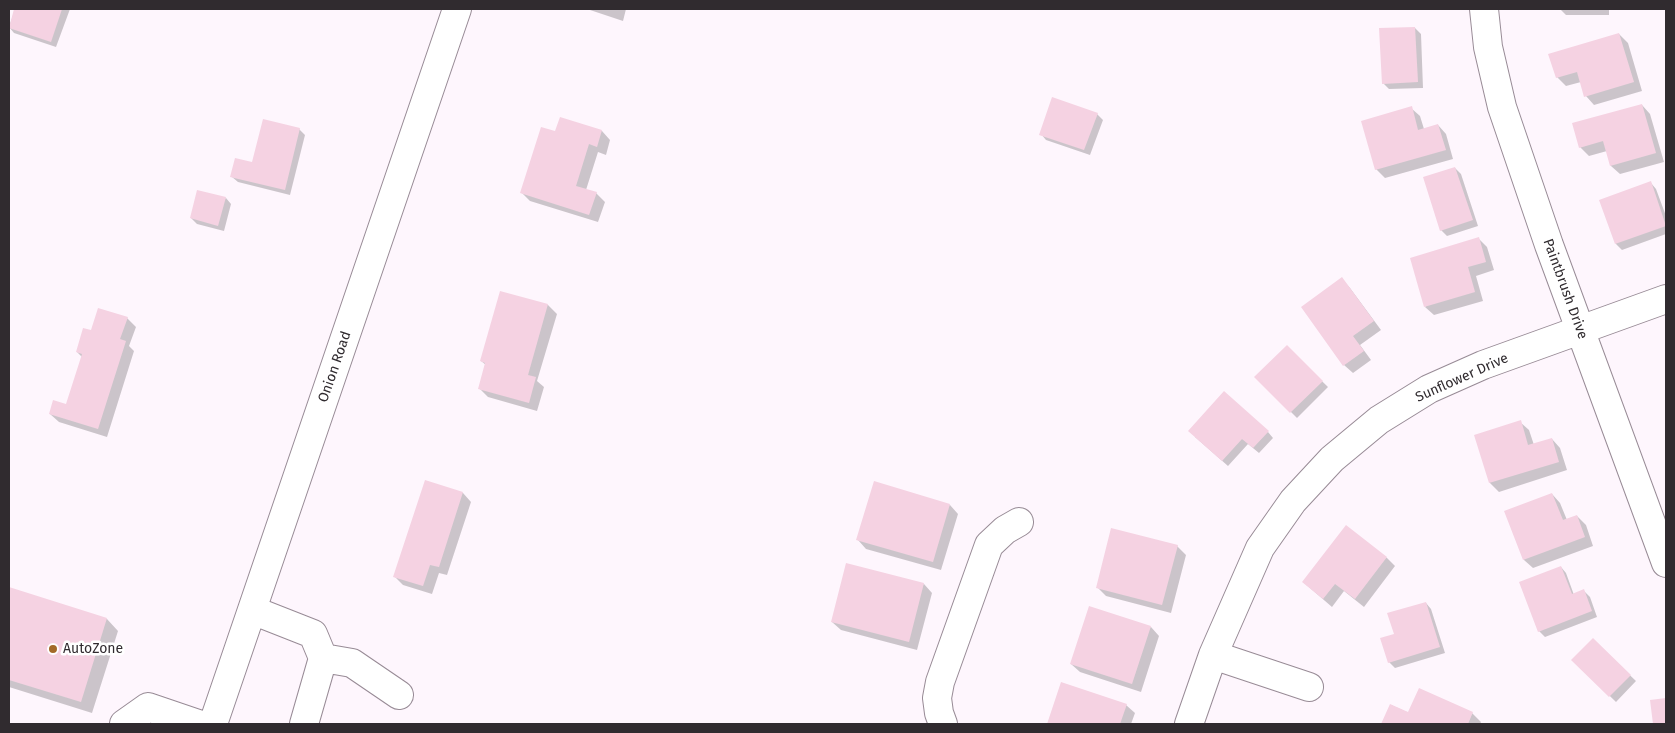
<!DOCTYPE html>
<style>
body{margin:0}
#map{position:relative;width:1675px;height:733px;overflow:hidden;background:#fef6fd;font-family:"Fira Sans",sans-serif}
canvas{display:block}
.frame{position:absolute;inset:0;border:10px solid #302b2f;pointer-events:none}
</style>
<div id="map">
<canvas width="1675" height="733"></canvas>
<div class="frame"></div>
</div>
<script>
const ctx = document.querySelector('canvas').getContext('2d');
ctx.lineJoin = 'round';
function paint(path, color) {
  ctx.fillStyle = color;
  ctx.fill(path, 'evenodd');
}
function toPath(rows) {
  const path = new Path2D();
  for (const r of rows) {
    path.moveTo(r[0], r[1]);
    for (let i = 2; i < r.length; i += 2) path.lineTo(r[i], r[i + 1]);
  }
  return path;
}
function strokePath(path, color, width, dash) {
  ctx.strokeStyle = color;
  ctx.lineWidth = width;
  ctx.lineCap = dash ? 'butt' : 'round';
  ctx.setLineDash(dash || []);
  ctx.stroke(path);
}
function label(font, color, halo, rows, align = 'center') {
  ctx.font = font + ' "Fira Sans",sans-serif';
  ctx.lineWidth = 5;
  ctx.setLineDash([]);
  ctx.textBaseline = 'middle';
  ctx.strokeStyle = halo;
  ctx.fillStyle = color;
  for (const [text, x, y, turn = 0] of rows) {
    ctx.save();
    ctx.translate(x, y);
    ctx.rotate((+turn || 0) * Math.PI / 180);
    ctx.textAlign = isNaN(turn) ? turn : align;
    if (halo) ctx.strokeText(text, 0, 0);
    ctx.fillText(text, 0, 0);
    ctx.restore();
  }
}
const shadow = toPath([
 [15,9,70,9,56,47,14,33,9,27],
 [587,9,626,9,623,21],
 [1560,9,1609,9,1609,15,1566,15],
 [1415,28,1421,34,1423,88,1389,89,1383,83],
 [1619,34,1628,43,1642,91,1594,105,1586,96,1581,82,1566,86,1557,77],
 [1642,105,1650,114,1664,162,1620,174,1611,166,1607,151,1589,156,1580,147],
 [1411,108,1420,116,1424,129,1438,125,1446,134,1453,159,1385,178,1376,169],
 [1097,114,1103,120,1090,155,1046,140,1041,134],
 [299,129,305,135,290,195,238,182,232,177],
 [602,131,610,140,606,155,598,152,586,190,596,193,605,202,598,222,530,201,521,192,556,133],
 [1455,168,1461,174,1478,226,1447,236,1441,230],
 [1651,183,1656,189,1666,216,1666,234,1622,250,1616,244,1601,200],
 [226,198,231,204,224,231,197,224,191,218],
 [1479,239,1487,247,1494,270,1476,276,1483,301,1434,315,1425,307],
 [1342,279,1350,288,1381,330,1360,345,1371,360,1353,373,1344,365],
 [501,292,548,305,557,314,537,381,544,387,537,411,488,397,479,388,486,365,481,361],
 [127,318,136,327,129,346,134,351,107,437,59,422,50,414,67,406,82,357,77,352,92,332],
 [1287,347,1328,387,1297,418,1256,377],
 [1520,422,1529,430,1534,445,1552,439,1560,448,1567,470,1499,492,1490,483,1475,436],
 [1268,432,1273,438,1259,453,1248,444,1228,466,1195,437],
 [426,481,463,493,471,502,447,575,439,573,432,594,403,585,395,577],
 [1552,494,1560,503,1567,520,1577,516,1586,525,1593,546,1533,568,1524,560,1506,512],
 [950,505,958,514,941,570,866,549,858,540],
 [1346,527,1387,558,1395,566,1364,607,1344,591,1332,607,1303,582],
 [1177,546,1186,555,1171,613,1106,596,1098,588],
 [1561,567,1566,573,1574,595,1584,591,1590,597,1597,617,1545,637,1539,631],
 [924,584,932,593,917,650,841,630,832,622],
 [9,589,107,619,118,631,92,713,9,687],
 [1426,603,1431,609,1445,653,1395,668,1389,662,1395,635],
 [1151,627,1159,636,1141,692,1080,672,1071,664],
 [1593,640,1636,681,1616,702,1573,660],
 [1062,684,1126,705,1135,713,1131,724,1048,724],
 [1391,705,1409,713,1472,713,1481,722,1480,724,1382,724]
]);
const building = toPath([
 [14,9,62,9,51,42,9,28],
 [1415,27,1418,82,1382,84,1379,28],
 [1619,33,1634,82,1584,97,1577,72,1556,78,1548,54],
 [1052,97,1098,113,1084,150,1039,135],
 [1642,104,1656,153,1610,166,1603,141,1579,148,1572,123],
 [1412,106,1418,130,1438,124,1446,150,1375,170,1361,121],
 [560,117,602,130,597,147,589,144,576,186,597,192,589,215,520,193,541,127,555,131],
 [263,119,300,128,285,190,230,177,235,158,252,162],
 [1455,167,1473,220,1440,231,1423,177],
 [1651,181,1666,226,1615,244,1599,200],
 [197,190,226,197,218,226,190,218],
 [1479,237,1486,262,1468,267,1475,292,1424,307,1410,258],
 [1342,277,1374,321,1353,336,1364,351,1343,366,1301,307],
 [500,291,548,304,528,375,536,377,529,403,478,389,485,363,480,361],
 [98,308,128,317,120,339,126,341,98,429,49,414,53,400,66,404,82,354,76,352,83,328,91,330],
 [1287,345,1323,381,1290,413,1254,377],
 [1224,391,1269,431,1253,448,1242,439,1222,461,1188,431],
 [1521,420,1528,445,1552,438,1559,462,1489,483,1474,435],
 [425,480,463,492,439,567,430,565,423,586,393,577],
 [874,481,950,504,933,562,856,540],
 [1552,493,1563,520,1577,515,1585,537,1523,560,1504,511],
 [1346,525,1387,557,1355,599,1335,584,1323,599,1302,582],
 [1111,528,1178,545,1162,605,1096,588],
 [846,563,924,583,909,642,831,622],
 [1561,566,1572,594,1584,589,1592,611,1538,632,1519,582],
 [9,587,107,618,81,702,9,680],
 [1426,602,1440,647,1388,663,1380,638,1394,634,1387,613],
 [1089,606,1151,626,1132,684,1070,664],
 [1593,638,1631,675,1609,697,1571,660],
 [1061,682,1127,704,1120,724,1047,724],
 [1419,688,1473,712,1468,724,1381,724,1390,704,1408,712],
 [1666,698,1666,724,1653,724,1650,700]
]);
const minor = toPath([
 [1484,9,1488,47,1502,107,1549,245,1666,563],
 [252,610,313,634,323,658,304,724],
 [1213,655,1309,687],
 [323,658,352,663,399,695],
 [124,724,148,707,198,724],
 [213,724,457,9],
 [943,724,939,713,937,698,940,682,989,545,1005,530,1019,522],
 [1189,724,1213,655,1260,548,1293,501,1332,459,1379,420,1429,389,1483,365,1666,299]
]);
const markers = [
 [53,649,5,"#a36a28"]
];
const streetNames = [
 ["Paintbrush Drive",1565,289,70],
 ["Onion Road",335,367,-71],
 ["Sunflower Drive",1462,378,-24]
];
const poiNames = [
 ["AutoZone",63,649]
];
paint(shadow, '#0003');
paint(building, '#f5d2e2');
strokePath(minor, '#988b96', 30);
strokePath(minor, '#fff', 28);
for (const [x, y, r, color] of markers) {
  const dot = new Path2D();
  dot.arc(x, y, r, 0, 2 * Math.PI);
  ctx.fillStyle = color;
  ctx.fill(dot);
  strokePath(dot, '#fff', 2);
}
label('14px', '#302b2f', '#fff', streetNames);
label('14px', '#302b2f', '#fff', poiNames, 'left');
</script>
